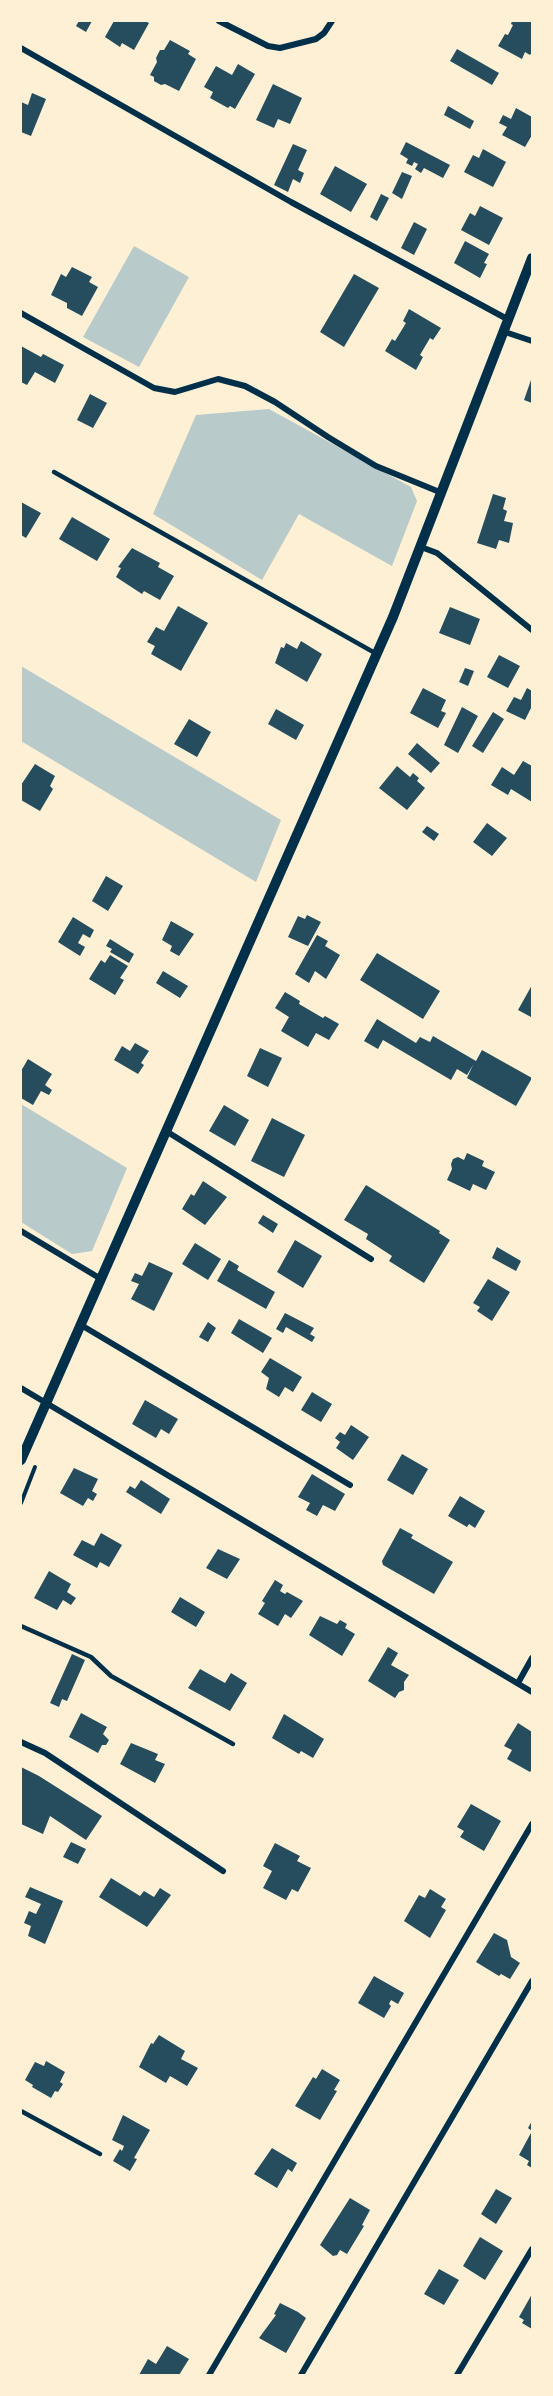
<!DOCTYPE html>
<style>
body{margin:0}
#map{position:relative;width:553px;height:2396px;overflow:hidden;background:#fdf0d5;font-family:"Work Sans",sans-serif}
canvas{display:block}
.frame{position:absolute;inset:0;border:22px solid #fdf0d5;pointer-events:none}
</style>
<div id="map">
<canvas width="553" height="2396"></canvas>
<div class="frame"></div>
</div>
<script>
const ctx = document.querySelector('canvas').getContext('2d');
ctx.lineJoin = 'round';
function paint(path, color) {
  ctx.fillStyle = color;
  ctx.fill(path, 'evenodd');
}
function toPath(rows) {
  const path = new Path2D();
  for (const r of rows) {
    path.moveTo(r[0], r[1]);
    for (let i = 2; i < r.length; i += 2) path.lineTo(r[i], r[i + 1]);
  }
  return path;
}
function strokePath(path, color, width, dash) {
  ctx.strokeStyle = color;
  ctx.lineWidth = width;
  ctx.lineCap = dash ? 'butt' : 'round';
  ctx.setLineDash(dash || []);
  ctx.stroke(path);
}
const green = toPath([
 [134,246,189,277,139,367,83,337],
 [269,409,411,487,417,501,392,566,299,514,262,580,153,514,196,415],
 [21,666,281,820,256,882,21,741],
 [21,1104,127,1168,92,1251,72,1254,21,1222]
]);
const building = toPath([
 [79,21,92,21,86,32,76,26],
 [114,21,145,21,149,23,134,50,122,43,120,47,105,37],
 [512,21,532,21,532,52,530,55,525,52,522,59,498,46,505,34,508,35,513,25,511,24],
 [170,40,190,51,188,54,196,59,179,91,165,84,161,85,154,81,154,77,150,75,157,62,156,58,160,50,164,50],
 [457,49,499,73,492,85,450,61],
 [238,64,255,74,235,109,230,106,228,108,210,98,213,92,204,87,216,66,232,75],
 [273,84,302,98,290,124,278,119,274,128,256,120],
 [32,93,46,99,31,136,21,132,21,102,28,105],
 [448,106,474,121,470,129,444,115],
 [516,108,532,117,532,135,525,147,502,135,507,127,499,123,503,115,511,119],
 [406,142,450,165,443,178,424,168,421,173,415,169,418,164,414,162,412,166,406,163,408,159,400,154],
 [293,144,307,150,298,170,304,173,300,183,293,179,288,192,274,185],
 [483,149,506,162,493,187,464,172,473,155,479,158],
 [335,166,367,184,351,212,320,194],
 [402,172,412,176,402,199,392,193],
 [381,194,389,198,377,221,370,217],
 [480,206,503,218,489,245,461,230,470,213,475,216],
 [414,222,427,229,414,255,401,248],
 [465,241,489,254,484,263,487,264,480,278,454,263],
 [72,267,92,277,89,282,98,287,82,316,67,308,67,303,51,295,61,274,66,277],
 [354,274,379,288,344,347,320,332],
 [409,309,441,328,433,340,430,338,420,355,423,357,416,370,385,351,392,339,395,341,406,323,403,321],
 [21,346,41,357,43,354,64,365,55,383,35,372,27,385,21,382],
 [532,377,532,403,524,400],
 [90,394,107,403,93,428,77,420],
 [493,494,506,498,503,509,507,511,504,521,513,523,509,543,499,540,496,549,477,543],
 [21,502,41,513,26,538,21,535],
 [72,517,110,539,97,561,59,539],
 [132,548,160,563,158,567,174,576,160,600,144,591,142,594,116,577,121,568,118,567],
 [178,606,208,623,181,671,151,654,155,646,147,642,156,627,164,631],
 [450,607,480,619,470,645,439,633],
 [301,641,322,654,307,682,275,663,281,647,284,648,286,643,297,649],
 [499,655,520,666,508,688,487,677],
 [465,668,474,671,468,686,459,682],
 [423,688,446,700,441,711,446,713,438,728,410,713],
 [527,688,532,691,532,706,525,720,506,711,514,697,521,700],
 [462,707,478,716,458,753,444,745],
 [276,709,304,725,296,740,268,724],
 [493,712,504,719,483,753,472,746],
 [189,719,211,732,197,757,174,744],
 [417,743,440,763,431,773,408,754],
 [523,761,532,766,532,802,511,789,508,795,491,785,502,767,514,775],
 [35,764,55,776,50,786,53,789,40,811,21,800,21,785],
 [397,766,410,777,413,773,419,778,417,781,425,788,407,810,379,788],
 [487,823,507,838,492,856,473,842],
 [427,826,439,834,434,841,422,832],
 [106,876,123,886,108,911,92,901],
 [307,915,321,922,308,946,288,937,298,916,305,919],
 [73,917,94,930,90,938,83,934,78,943,85,947,80,956,58,942],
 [171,921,194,934,179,956,170,951,172,946,162,940],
 [317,935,328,941,325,946,340,955,326,979,315,971,309,983,295,974],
 [110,939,134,954,129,963,110,952,112,949,106,946],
 [377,953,440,991,423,1019,360,980],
 [110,955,128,966,120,978,124,980,115,995,89,979,101,960,105,963],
 [163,971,188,986,180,998,156,983],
 [532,985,532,1014,531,1017,518,1010],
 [285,992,300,1001,299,1004,323,1018,325,1016,339,1024,329,1040,316,1033,308,1047,281,1031,289,1017,275,1008],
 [377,1019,416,1043,420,1037,430,1042,433,1036,476,1061,482,1050,532,1078,516,1106,467,1078,473,1065,467,1075,457,1069,451,1080,383,1040,378,1049,364,1041],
 [135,1043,149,1051,141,1063,144,1065,138,1074,114,1060,122,1046,130,1051],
 [260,1048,282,1058,268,1087,247,1076],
 [28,1059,52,1074,45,1085,52,1090,49,1095,41,1091,33,1105,21,1098,21,1071],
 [224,1105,249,1120,235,1146,209,1131],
 [272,1118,305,1135,284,1177,251,1161],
 [467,1153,484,1161,482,1166,495,1172,486,1190,473,1184,470,1191,447,1180,452,1169,451,1164,453,1159,458,1157,464,1160],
 [203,1181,227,1197,205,1225,182,1209,191,1194,194,1196],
 [366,1185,440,1231,439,1233,450,1240,424,1283,389,1261,392,1256,366,1239,368,1234,344,1220],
 [263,1215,278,1224,273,1233,258,1223],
 [295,1240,322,1256,303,1288,277,1272],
 [195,1243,221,1259,208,1280,182,1264],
 [497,1247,521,1261,516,1271,492,1258],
 [229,1260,239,1266,237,1270,275,1292,266,1309,217,1281],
 [149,1262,173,1273,154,1311,131,1299,139,1284,131,1281,135,1273,142,1276],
 [488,1279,510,1292,492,1321,477,1311,480,1307,473,1303],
 [285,1313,314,1328,310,1334,315,1337,312,1342,286,1327,283,1333,276,1329],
 [239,1319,272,1338,263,1353,231,1333],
 [208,1322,216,1328,208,1342,199,1337],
 [270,1358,302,1377,293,1392,285,1387,279,1397,266,1389,269,1378,261,1372],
 [312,1392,332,1404,321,1422,301,1410],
 [145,1400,178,1419,169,1434,161,1429,156,1438,132,1424],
 [351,1425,369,1437,353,1460,336,1448,340,1442,335,1438,340,1432,345,1435],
 [402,1454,428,1469,413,1495,387,1480],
 [74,1468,98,1479,92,1491,97,1494,93,1501,88,1498,83,1506,60,1493],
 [312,1474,345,1494,335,1511,323,1505,317,1516,306,1510,310,1503,298,1497],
 [141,1480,170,1499,161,1514,126,1492,130,1486,135,1489],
 [460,1496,485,1511,475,1528,469,1524,467,1527,448,1516],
 [400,1528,413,1535,411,1538,453,1562,434,1594,383,1565,382,1561],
 [101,1533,122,1545,109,1567,100,1562,97,1568,73,1555,82,1540,94,1546],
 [218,1549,240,1559,227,1579,206,1568],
 [49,1571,71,1584,67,1592,76,1598,71,1605,63,1600,57,1610,34,1598],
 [275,1580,283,1585,280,1591,285,1594,287,1592,303,1601,291,1618,285,1614,278,1626,258,1614,265,1603,262,1601],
 [180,1597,205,1612,196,1627,171,1612],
 [320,1616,337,1624,340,1620,347,1624,345,1628,355,1634,342,1656,309,1635],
 [388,1647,398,1653,391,1665,409,1675,404,1682,404,1690,399,1692,395,1698,368,1681],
 [72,1654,85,1660,67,1701,62,1699,59,1707,50,1703],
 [200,1669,225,1683,231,1673,247,1683,230,1711,188,1688],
 [81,1713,107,1727,103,1734,109,1740,106,1745,102,1745,98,1753,69,1737],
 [284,1714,324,1739,313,1758,301,1751,299,1754,272,1738],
 [518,1723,532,1732,532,1769,530,1772,507,1759,512,1750,504,1746],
 [131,1743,158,1754,155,1760,165,1764,155,1783,120,1764],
 [21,1767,39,1776,102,1816,86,1840,50,1816,43,1834,21,1824],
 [471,1804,501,1821,484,1851,460,1837,464,1831,457,1827],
 [71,1842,86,1849,78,1864,63,1857],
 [275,1843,300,1856,297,1861,311,1868,298,1892,292,1889,286,1900,263,1888,272,1871,263,1866],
 [111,1878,140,1896,144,1891,154,1897,160,1888,171,1895,147,1927,99,1897],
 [30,1887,63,1901,45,1944,28,1936,31,1926,24,1923,29,1911,36,1914,41,1904,25,1897],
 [430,1889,446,1899,441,1907,446,1910,430,1938,404,1921,419,1895,425,1898],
 [494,1933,507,1940,511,1957,520,1963,510,1979,501,1974,499,1976,476,1962],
 [374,1976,404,1993,398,2004,391,2000,389,2004,391,2006,384,2018,358,2003],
 [159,2035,185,2051,181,2059,198,2068,187,2086,170,2076,166,2083,139,2067,151,2043,153,2044],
 [46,2061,65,2072,60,2082,63,2084,58,2092,55,2091,51,2098,32,2087,33,2085,25,2080,35,2062,44,2066],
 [322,2069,340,2080,334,2090,337,2091,320,2120,295,2106,313,2077,316,2079],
 [123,2115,150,2130,134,2158,137,2159,130,2171,113,2161,120,2149,122,2151,124,2146,112,2140],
 [532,2121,532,2168,527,2165,529,2161,519,2155,532,2131,528,2128],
 [272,2148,297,2163,292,2172,288,2169,277,2188,254,2174],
 [496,2189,512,2198,496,2224,481,2214],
 [350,2198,370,2210,362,2225,364,2226,347,2254,340,2250,337,2255,333,2256,320,2245],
 [480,2237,503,2251,485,2280,463,2266],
 [439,2269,459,2280,444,2305,424,2294],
 [532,2294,532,2329,522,2323,524,2320,519,2317],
 [280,2303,298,2312,306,2318,286,2353,259,2338,276,2315,274,2314],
 [167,2346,189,2359,179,2375,139,2375,148,2359,156,2364]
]);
const path = toPath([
 [21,1503,35,1467]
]);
const service = toPath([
 [54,472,375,653],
 [21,1626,91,1657,111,1676,233,1744],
 [21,2111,100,2154]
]);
const minor = toPath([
 [219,21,268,46,280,48,316,39,324,33,332,21],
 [21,48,291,202,509,320],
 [21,313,154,388,175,392,218,379,245,386,275,402,328,437,376,466,442,493],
 [505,332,532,341],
 [421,547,437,553,532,630],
 [166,1131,371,1259],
 [21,1231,101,1279],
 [81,1325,350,1485],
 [21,1388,532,1692],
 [518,1683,532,1658],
 [21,1742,45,1753,223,1871],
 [209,2375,532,1824],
 [301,2375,532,1981],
 [457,2375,532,2249]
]);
const tertiary = toPath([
 [21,1460,393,617,532,258]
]);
paint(green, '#b9caca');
paint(building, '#264d5e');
strokePath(path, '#003049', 4);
strokePath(service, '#003049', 4.5);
strokePath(minor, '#003049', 6);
strokePath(tertiary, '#003049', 10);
</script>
